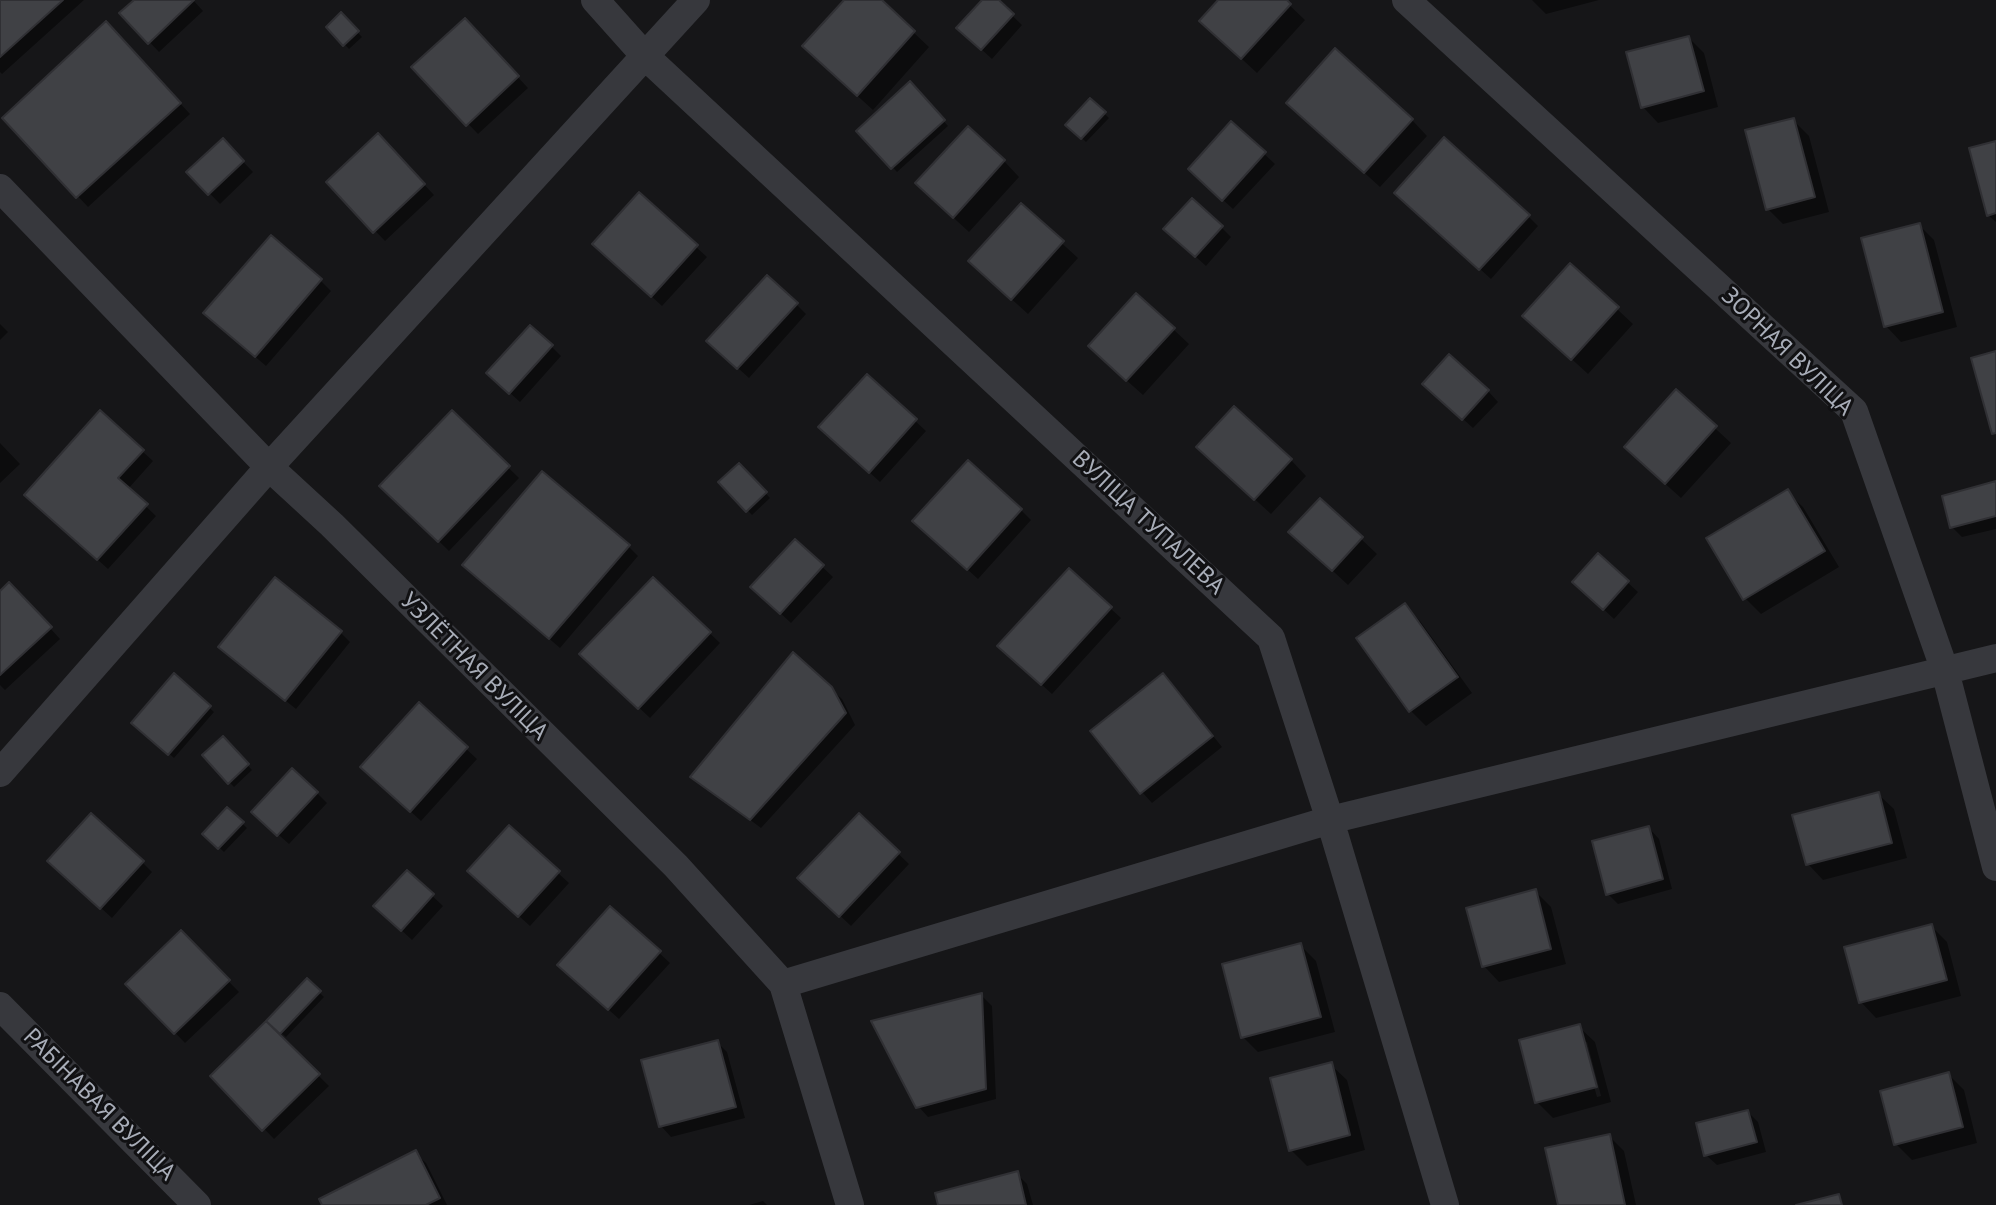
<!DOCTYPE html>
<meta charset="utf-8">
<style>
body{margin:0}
canvas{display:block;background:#161618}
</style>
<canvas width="1996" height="1205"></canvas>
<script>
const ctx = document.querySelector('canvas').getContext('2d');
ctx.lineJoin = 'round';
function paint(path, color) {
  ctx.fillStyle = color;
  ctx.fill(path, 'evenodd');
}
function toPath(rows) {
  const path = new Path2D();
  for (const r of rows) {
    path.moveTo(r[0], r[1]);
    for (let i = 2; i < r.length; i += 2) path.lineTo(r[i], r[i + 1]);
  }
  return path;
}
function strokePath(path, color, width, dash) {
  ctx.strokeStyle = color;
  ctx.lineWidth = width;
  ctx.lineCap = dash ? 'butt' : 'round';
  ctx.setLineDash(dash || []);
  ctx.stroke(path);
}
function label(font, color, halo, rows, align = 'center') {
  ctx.font = font + ' "PT Sans",sans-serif';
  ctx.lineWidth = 6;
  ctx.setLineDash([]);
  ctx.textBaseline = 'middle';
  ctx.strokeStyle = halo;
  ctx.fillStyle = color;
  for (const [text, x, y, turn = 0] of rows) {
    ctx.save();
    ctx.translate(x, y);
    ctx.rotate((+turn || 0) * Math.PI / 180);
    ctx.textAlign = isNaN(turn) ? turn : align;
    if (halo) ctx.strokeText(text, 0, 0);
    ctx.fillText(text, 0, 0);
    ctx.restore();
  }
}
const shadow = toPath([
 [0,0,84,0,2,74,0,72],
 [136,0,193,0,203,11,159,52,122,13],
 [847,0,879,0,929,47,873,110,820,62],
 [985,0,996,0,1022,25,992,59,969,38],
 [1221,0,1284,0,1305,20,1257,73,1217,36],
 [1532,0,1599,0,1546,14],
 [341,15,362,37,349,49,328,27],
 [475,31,528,88,478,134,414,68],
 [116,34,190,114,88,207,4,118],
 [1689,38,1704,53,1718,107,1658,123,1643,107],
 [910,84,948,126,897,172,859,131],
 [1090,100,1109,118,1086,142,1068,125],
 [1304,118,1412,120,1427,136,1380,187],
 [1793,120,1809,136,1829,212,1783,224,1768,209],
 [1232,124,1275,164,1233,209,1200,179],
 [223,141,253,172,220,204,189,172],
 [1996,143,1996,222,1988,215],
 [388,146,434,195,385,241,328,182],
 [1004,161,1019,177,969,232,933,199],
 [639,195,707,257,662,306,605,254],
 [1407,203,1528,216,1538,226,1491,279],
 [1021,206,1078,258,1028,314,986,276],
 [1919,225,1934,240,1957,327,1901,342,1886,326],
 [1221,227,1231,237,1206,266,1176,239],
 [321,281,331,291,266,366,216,323],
 [796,304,806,314,749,378,719,351],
 [1617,309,1633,324,1588,374,1541,331],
 [0,324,8,332,0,340],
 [1173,329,1189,344,1143,395,1106,362],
 [551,346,561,356,520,402,499,383],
 [867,376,926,431,880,482,831,437],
 [1488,391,1498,402,1473,428,1435,394],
 [1676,392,1731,443,1681,498,1642,463],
 [452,413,519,478,449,551,382,486],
 [0,443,20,464,0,483],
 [142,451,153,461,128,489,156,516,108,569,37,505],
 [1291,460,1306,476,1271,514,1214,462],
 [739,465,770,498,752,515,721,482],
 [1996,483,1996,529,1962,537,1952,527],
 [1787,492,1803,507,1839,567,1761,614,1745,598],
 [1320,500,1377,554,1348,585,1307,547],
 [1021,510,1031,520,978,579,925,531],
 [795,541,833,577,791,623,763,597],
 [628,546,638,556,560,648,475,575],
 [1599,556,1638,592,1614,619,1585,592],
 [653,579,720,643,650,718,582,654],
 [0,593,20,595,60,639,5,690,0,685],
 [1405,606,1420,621,1472,693,1426,726,1411,711],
 [1110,608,1121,618,1052,694,1010,656],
 [340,632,350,642,296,709,231,657],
 [175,676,214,712,174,758,134,723],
 [1173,686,1222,747,1152,803,1142,792],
 [830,688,842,699,855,725,761,828,693,777],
 [419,705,477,759,421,821,373,777],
 [223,739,252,770,234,787,204,756],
 [317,793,327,803,289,844,264,822],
 [1878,794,1894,809,1907,858,1823,880,1808,864],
 [227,809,247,828,224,852,205,834],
 [859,816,909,864,851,926,800,878],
 [1649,828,1659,839,1672,889,1618,904,1608,894],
 [142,862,152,872,112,918,60,871],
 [407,872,443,906,412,940,386,916],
 [558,873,569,883,530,926,480,881],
 [1535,891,1551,907,1566,964,1499,982,1484,966],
 [611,908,670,963,619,1019,570,975],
 [1931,926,1947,942,1961,996,1876,1018,1861,1002],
 [181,933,239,992,185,1043,128,984],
 [1300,945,1316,961,1335,1032,1258,1052,1243,1037],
 [307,981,324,997,286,1037,269,1022],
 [982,996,992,1006,996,1099,928,1117,918,1106],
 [266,1024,329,1086,274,1139,213,1076],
 [1579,1027,1595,1042,1611,1102,1553,1118,1537,1102],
 [1582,1042,1587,1042,1601,1096,1597,1097],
 [717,1042,727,1052,745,1118,671,1137,661,1126],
 [1331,1065,1347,1080,1365,1150,1307,1166,1291,1150],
 [1948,1074,1964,1090,1977,1143,1912,1160,1896,1144],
 [1748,1112,1758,1122,1766,1152,1717,1165,1706,1155],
 [1609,1136,1624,1151,1636,1205,1560,1205],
 [415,1153,426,1163,447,1205,324,1205],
 [1017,1174,1027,1184,1033,1205,940,1205],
 [763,1201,767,1205,749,1205]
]);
const building = toPath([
 [0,0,63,0,0,57,0,0],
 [134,0,194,0,148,44,119,13,134,0],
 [844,0,882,0,915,31,857,96,802,46,844,0],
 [982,0,999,0,1014,14,981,50,956,28,982,0],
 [1218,0,1287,0,1291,4,1241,59,1199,21,1218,0],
 [341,12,359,31,343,46,326,27,341,12],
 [465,18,519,76,466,126,411,67,465,18],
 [106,21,181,103,76,198,2,118,106,21],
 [1689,36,1704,91,1641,108,1626,52,1689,36],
 [1335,48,1413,119,1364,173,1286,103,1335,48],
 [910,81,945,120,891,169,856,131,910,81],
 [1090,98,1106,112,1081,139,1065,125,1090,98],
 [1794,118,1815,197,1766,210,1745,130,1794,118],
 [1231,121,1266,152,1222,201,1188,169,1231,121],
 [968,126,1005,160,953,218,915,183,968,126],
 [378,133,425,184,373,233,326,182,378,133],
 [1444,137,1530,215,1479,270,1394,193,1444,137],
 [223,138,244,161,208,195,186,172,223,138],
 [1996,141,1996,213,1987,216,1969,148,1996,141],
 [639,192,698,245,651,297,592,244,639,192],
 [1192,198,1223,226,1195,257,1163,229,1192,198],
 [1021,203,1064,241,1011,300,968,261,1021,203],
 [1920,223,1943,312,1884,327,1861,238,1920,223],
 [271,235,322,279,255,357,203,313,271,235],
 [1570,263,1619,307,1571,360,1522,316,1570,263],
 [767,275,798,303,737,369,706,341,767,275],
 [1136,293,1175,328,1126,381,1088,346,1136,293],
 [530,325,553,345,509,394,486,373,530,325],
 [1996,351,1996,433,1992,434,1971,358,1996,351],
 [1449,354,1489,390,1462,420,1422,384,1449,354],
 [867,374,917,419,869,473,818,427,867,374],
 [1676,389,1717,426,1665,484,1624,447,1676,389],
 [1234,406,1292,459,1254,500,1196,447,1234,406],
 [100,410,144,450,118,478,148,504,97,560,24,495,100,410],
 [452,410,510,466,438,542,379,486,452,410],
 [968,460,1022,509,967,570,912,521,968,460],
 [739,463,767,492,746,512,718,482,739,463],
 [542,471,630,545,549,639,462,565,542,471],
 [1996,481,1996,516,1950,528,1942,496,1996,481],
 [1788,489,1825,551,1743,600,1706,538,1788,489],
 [1320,498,1363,537,1332,571,1288,532,1320,498],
 [795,539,824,565,780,614,750,587,795,539],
 [1598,553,1629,581,1603,610,1572,582,1598,553],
 [1069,568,1112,607,1041,685,997,646,1069,568],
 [275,577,342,631,285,701,218,647,275,577],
 [653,577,711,632,638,709,579,654,653,577],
 [9,582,52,627,0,675,0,591,9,582],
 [1405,603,1458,677,1409,712,1356,638,1405,603],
 [793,652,832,687,846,713,750,820,690,777,793,652],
 [174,673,211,706,168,755,131,723,174,673],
 [1163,673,1213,736,1140,794,1090,731,1163,673],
 [419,702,468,747,410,812,360,767,419,702],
 [223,736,249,764,228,784,202,755,223,736],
 [292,768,318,792,277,836,251,812,292,768],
 [1879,792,1892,843,1806,865,1792,815,1879,792],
 [227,807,244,822,218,849,202,834,227,807],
 [91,813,144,861,100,909,47,861,91,813],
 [859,813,900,852,839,917,797,878,859,813],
 [509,825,560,871,518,917,467,871,509,825],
 [1649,826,1663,879,1606,895,1592,841,1649,826],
 [407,870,434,894,401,931,373,906,407,870],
 [1536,889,1551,949,1482,967,1466,908,1536,889],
 [610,906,661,951,608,1010,557,965,610,906],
 [1932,924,1947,980,1859,1003,1844,947,1932,924],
 [181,930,230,980,174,1034,125,984,181,930],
 [1301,943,1321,1017,1241,1038,1222,964,1301,943],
 [307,978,321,991,280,1034,266,1021,307,978],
 [982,993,986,1089,916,1108,871,1021,982,993],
 [266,1021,320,1074,262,1131,210,1076,266,1021],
 [1580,1024,1597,1087,1535,1103,1519,1040,1580,1024],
 [718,1040,736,1107,659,1127,641,1060,718,1040],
 [1332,1062,1350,1135,1289,1151,1270,1078,1332,1062],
 [1949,1072,1963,1127,1894,1145,1880,1091,1949,1072],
 [1748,1110,1757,1142,1704,1156,1696,1123,1748,1110],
 [1610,1134,1625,1205,1558,1205,1545,1148,1610,1134],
 [416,1150,440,1198,426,1205,322,1205,319,1199,416,1150],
 [1018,1171,1026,1205,938,1205,935,1193,1018,1171],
 [1839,1194,1842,1205,1796,1205,1839,1194]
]);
const street = toPath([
 [595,0,645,56,1271,638,1330,820,1445,1205],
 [1406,0,1854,411,1945,671,1996,867],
 [0,188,269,467,332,525,676,866,783,984,850,1205],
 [0,773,269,467,696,0],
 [783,984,1330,820,1996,658],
 [0,1006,197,1205]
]);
const streetNames = [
 ["ЗОРНАЯ ВУЛІЦА",1787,352,44],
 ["ВУЛІЦА ТУПАЛЕВА",1148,523,43],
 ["УЗЛЁТНАЯ ВУЛІЦА",474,667,45],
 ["РАБІНАВАЯ ВУЛІЦА",99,1105,45]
];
paint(shadow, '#0007');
paint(building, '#404145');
strokePath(building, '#303034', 2);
strokePath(street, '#37383d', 28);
label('24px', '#a8adb8', '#111113', streetNames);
</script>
